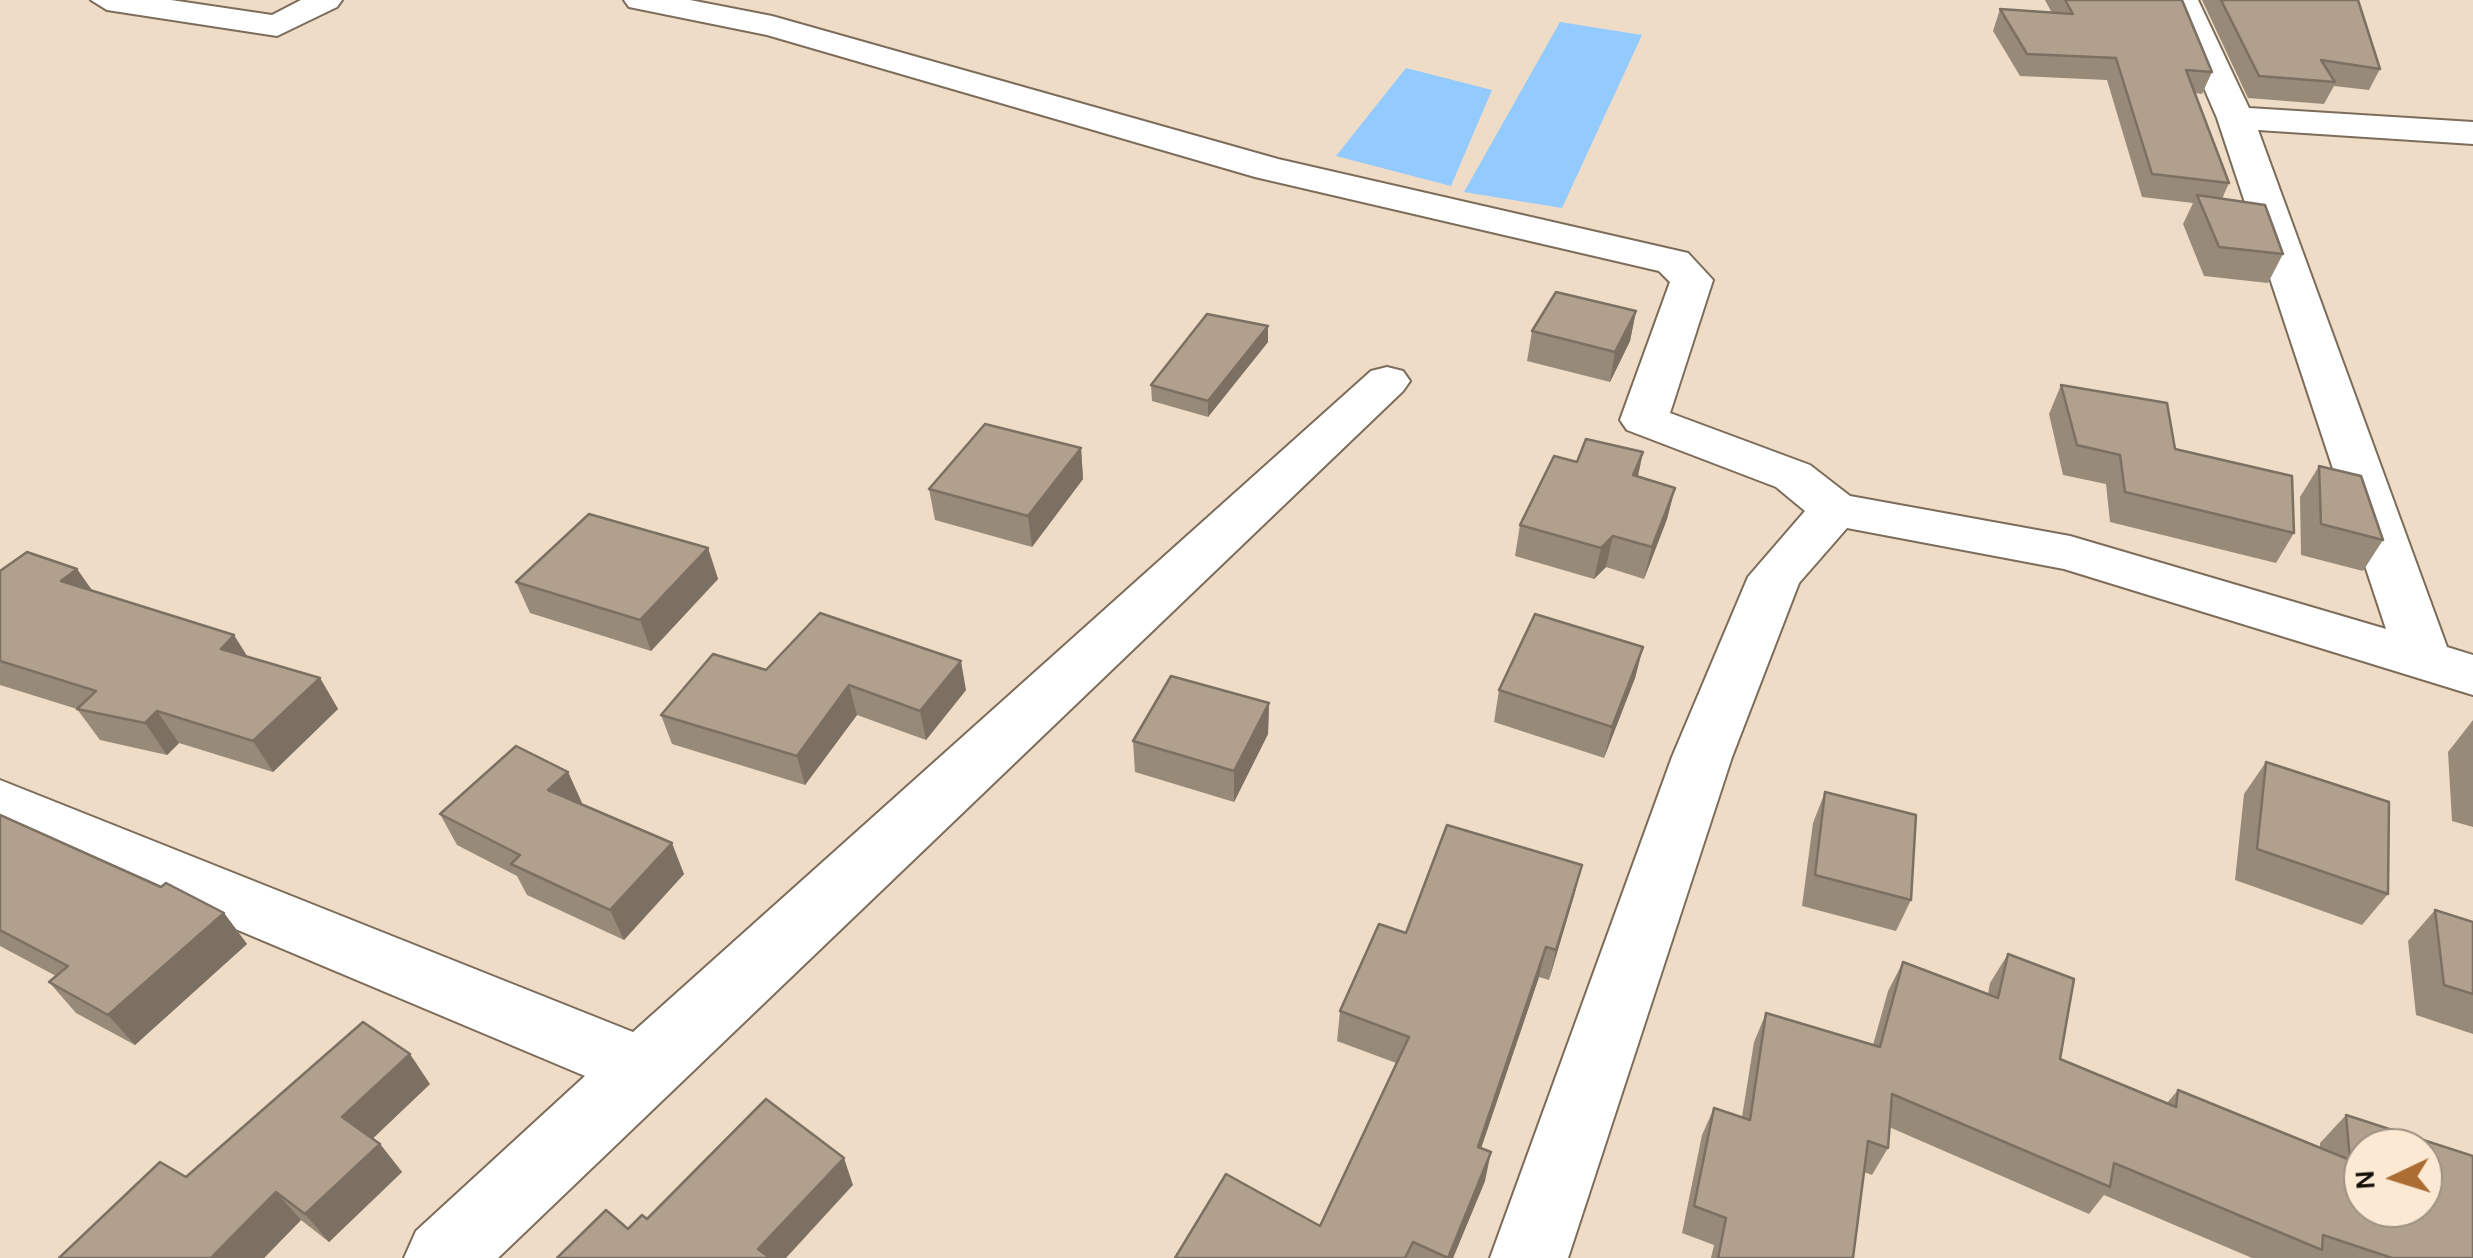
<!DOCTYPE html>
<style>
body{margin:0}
#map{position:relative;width:2473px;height:1258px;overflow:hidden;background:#eedcc7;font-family:Karla,sans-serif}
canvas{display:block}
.north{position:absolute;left:2343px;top:1128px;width:100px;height:100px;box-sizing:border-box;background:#fbe9d4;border:2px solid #9e9182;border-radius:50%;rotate:266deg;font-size:28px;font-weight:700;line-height:40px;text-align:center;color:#130d07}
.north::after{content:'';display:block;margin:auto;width:35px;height:45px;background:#ac6d34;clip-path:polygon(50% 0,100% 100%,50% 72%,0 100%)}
</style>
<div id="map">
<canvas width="2473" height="1258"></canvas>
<div class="north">N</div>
</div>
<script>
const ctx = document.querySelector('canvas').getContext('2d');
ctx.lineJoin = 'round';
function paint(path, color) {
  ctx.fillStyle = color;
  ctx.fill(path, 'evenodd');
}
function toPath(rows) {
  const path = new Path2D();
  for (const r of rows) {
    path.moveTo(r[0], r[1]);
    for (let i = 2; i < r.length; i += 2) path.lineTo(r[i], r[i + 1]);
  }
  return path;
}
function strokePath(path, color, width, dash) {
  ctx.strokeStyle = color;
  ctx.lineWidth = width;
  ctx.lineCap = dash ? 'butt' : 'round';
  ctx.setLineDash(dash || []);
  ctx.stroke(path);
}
const water = toPath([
 [1560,22,1642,35,1562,208,1464,192],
 [1406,68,1492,90,1451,186,1336,156]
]);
const minor = toPath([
 [91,0,171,0,272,15,301,0,342,0,337,7,277,36,107,10,91,0],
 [624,0,690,0,772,16,1278,159,1688,253,1713,280,1670,413,1810,465,1850,496,2070,536,2386,629,2217,118,2166,0,2198,0,2249,108,2473,122,2473,144,2258,130,2447,647,2473,655,2473,695,2064,569,1847,528,1799,583,1732,757,1568,1258,1490,1258,1672,757,1748,577,1805,511,1776,487,1627,430,1620,420,1670,282,1659,271,1255,177,767,35,629,7,624,0],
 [1387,367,1403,371,1410,381,1403,391,498,1258,404,1258,416,1231,585,1076,0,830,0,780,633,1032,1371,371,1387,367]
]);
const wall = toPath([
 [2045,0,2182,0,2212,72,2202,94,2195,93,2229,183,2222,199,2283,254,2268,283,2204,276,2183,224,2193,203,2142,197,2107,80,2020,76,1993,31,2000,9,2052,13],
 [2202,0,2358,0,2380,69,2369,90,2334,86,2324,104,2248,98],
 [1636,311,1630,341,1610,382,1527,361,1532,331],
 [1268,326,1268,342,1208,417,1152,401,1151,385],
 [2061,385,2175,449,2294,533,2276,563,2110,522,2106,484,2063,475,2049,414],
 [1081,448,1083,479,1032,547,935,520,929,489],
 [1643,452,1638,477,1675,488,1667,519,1644,579,1606,567,1594,579,1515,556,1520,525,1577,462],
 [2319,466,2383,540,2363,571,2301,555,2300,497],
 [708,548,718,579,651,651,530,613,516,582],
 [77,569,92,591,247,656,320,678,338,709,273,772,179,743,167,755,100,740,77,709,0,685,0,571],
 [1643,647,1635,678,1604,758,1494,722,1499,690],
 [766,670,966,690,926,740,857,715,805,785,672,744,661,715],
 [1269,703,1268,734,1234,802,1135,772,1133,741],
 [2473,720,2473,827,2452,821,2448,752],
 [2266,762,2388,894,2362,925,2235,880,2244,794],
 [568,772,582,803,581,804,684,874,624,940,527,895,517,876,457,845,440,814],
 [1825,792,1911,900,1896,931,1802,906,1813,823],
 [0,815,161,887,224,913,247,944,135,1045,76,1013,49,982,56,976,0,946],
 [1582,865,1549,980,1539,977,1481,1148,1485,1181,1453,1258,1175,1258,1320,1226,1396,1063,1337,1041,1340,1011,1406,933],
 [2435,910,2473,922,2473,1034,2416,1015,2408,941],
 [2008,954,2060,1059,2167,1103,2178,1090,2320,1148,2320,1143,2346,1115,2473,1258,2252,1258,2104,1195,2089,1214,1889,1127,1888,1148,1872,1175,1864,1172,1853,1258,1711,1258,1714,1245,1682,1233,1702,1135,1714,1108,1742,1117,1754,1042,1766,1013,1873,1045,1888,991,1903,962,1988,994,1990,983],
 [430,1084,373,1138,380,1144,402,1172,329,1242,301,1220,264,1258,186,1177]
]);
const shadedWall = toPath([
 [1636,311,1630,341,1610,382,1615,352],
 [1268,326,1268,342,1208,417,1208,401],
 [1081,448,1083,479,1032,547,1028,516],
 [1643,452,1636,483,1633,475],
 [1675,488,1667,519,1644,579,1652,547],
 [1613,536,1606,567,1594,579,1601,548],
 [708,548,718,579,651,651,640,620],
 [77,569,99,600,61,581],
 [234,635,254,667,221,649],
 [1643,647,1635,678,1604,758,1612,727],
 [961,661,966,690,926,740,920,711],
 [320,678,338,709,273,772,253,741],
 [849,685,857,715,805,785,797,756],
 [1269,703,1268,734,1234,802,1234,771],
 [157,711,179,743,167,755,145,723],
 [568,772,582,803,563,821,548,790],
 [672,843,684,874,624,940,610,910],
 [1582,865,1574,896,1549,980,1556,950],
 [224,913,247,944,135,1045,108,1015],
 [1546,947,1539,977,1472,1175,1478,1147],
 [410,1054,430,1084,365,1146,342,1117],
 [380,1144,402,1172,329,1242,305,1214],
 [1491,1152,1485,1181,1453,1258,1448,1258],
 [844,1158,853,1185,786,1258,762,1258,758,1249],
 [276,1192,301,1220,264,1258,211,1258]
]);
const building = toPath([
 [2065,0,2182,0,2212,72,2186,70,2229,183,2152,174,2116,58,2027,54,2000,9,2073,14,2065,0],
 [2221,0,2358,0,2380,69,2321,60,2335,82,2259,76,2221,0],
 [2197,195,2265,205,2283,254,2219,247,2197,195],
 [1556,292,1636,311,1615,352,1532,331,1556,292],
 [1207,314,1268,326,1208,401,1151,385,1207,314],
 [2061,385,2167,403,2175,449,2292,476,2294,533,2125,492,2120,455,2077,445,2061,385],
 [985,424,1081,448,1028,516,929,489,985,424],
 [1586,439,1643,452,1633,475,1675,488,1652,547,1613,536,1601,548,1520,525,1554,456,1577,462,1586,439],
 [2319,466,2361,476,2383,540,2321,524,2319,466],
 [589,514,708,548,640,620,516,582,589,514],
 [27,552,77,569,61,581,234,635,221,649,320,678,253,741,157,711,145,723,77,709,96,691,0,661,0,571,27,552],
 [820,613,961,661,920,711,849,685,797,756,661,715,713,654,766,670,820,613],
 [1535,614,1643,647,1612,727,1499,690,1535,614],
 [1171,676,1269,703,1234,771,1133,741,1171,676],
 [516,746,568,772,548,790,672,843,610,910,511,864,520,855,440,814,516,746],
 [2266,762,2389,802,2388,894,2257,849,2266,762],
 [1825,792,1916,815,1911,900,1815,875,1825,792],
 [0,815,161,887,166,883,224,913,108,1015,49,982,68,966,0,930,0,815],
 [1447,825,1582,865,1556,950,1546,947,1478,1147,1491,1152,1448,1258,1413,1242,1405,1258,1175,1258,1226,1174,1320,1226,1409,1037,1340,1011,1379,924,1406,933,1447,825],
 [2435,910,2473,922,2473,994,2444,985,2435,910],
 [2008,954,2074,979,2060,1059,2176,1107,2178,1090,2350,1160,2346,1115,2473,1156,2473,1258,2392,1258,2323,1235,2322,1250,2114,1163,2110,1187,1892,1094,1888,1148,1868,1141,1853,1258,1718,1258,1726,1218,1694,1206,1714,1108,1750,1120,1766,1013,1880,1047,1903,962,1998,998,2008,954],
 [2363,1148,2423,1148,2423,1208,2363,1208,2363,1148],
 [363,1022,410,1054,342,1117,380,1144,305,1214,276,1192,211,1258,59,1258,160,1162,186,1177,363,1022],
 [766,1099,844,1158,758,1249,770,1258,557,1258,606,1210,628,1229,642,1215,647,1219,766,1099]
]);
paint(water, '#93caff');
strokePath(minor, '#7c6c5a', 4);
paint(minor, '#fff');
paint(wall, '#988a79');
paint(shadedWall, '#7c7063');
paint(building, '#b1a08d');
strokePath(building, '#7c7063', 2.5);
</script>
